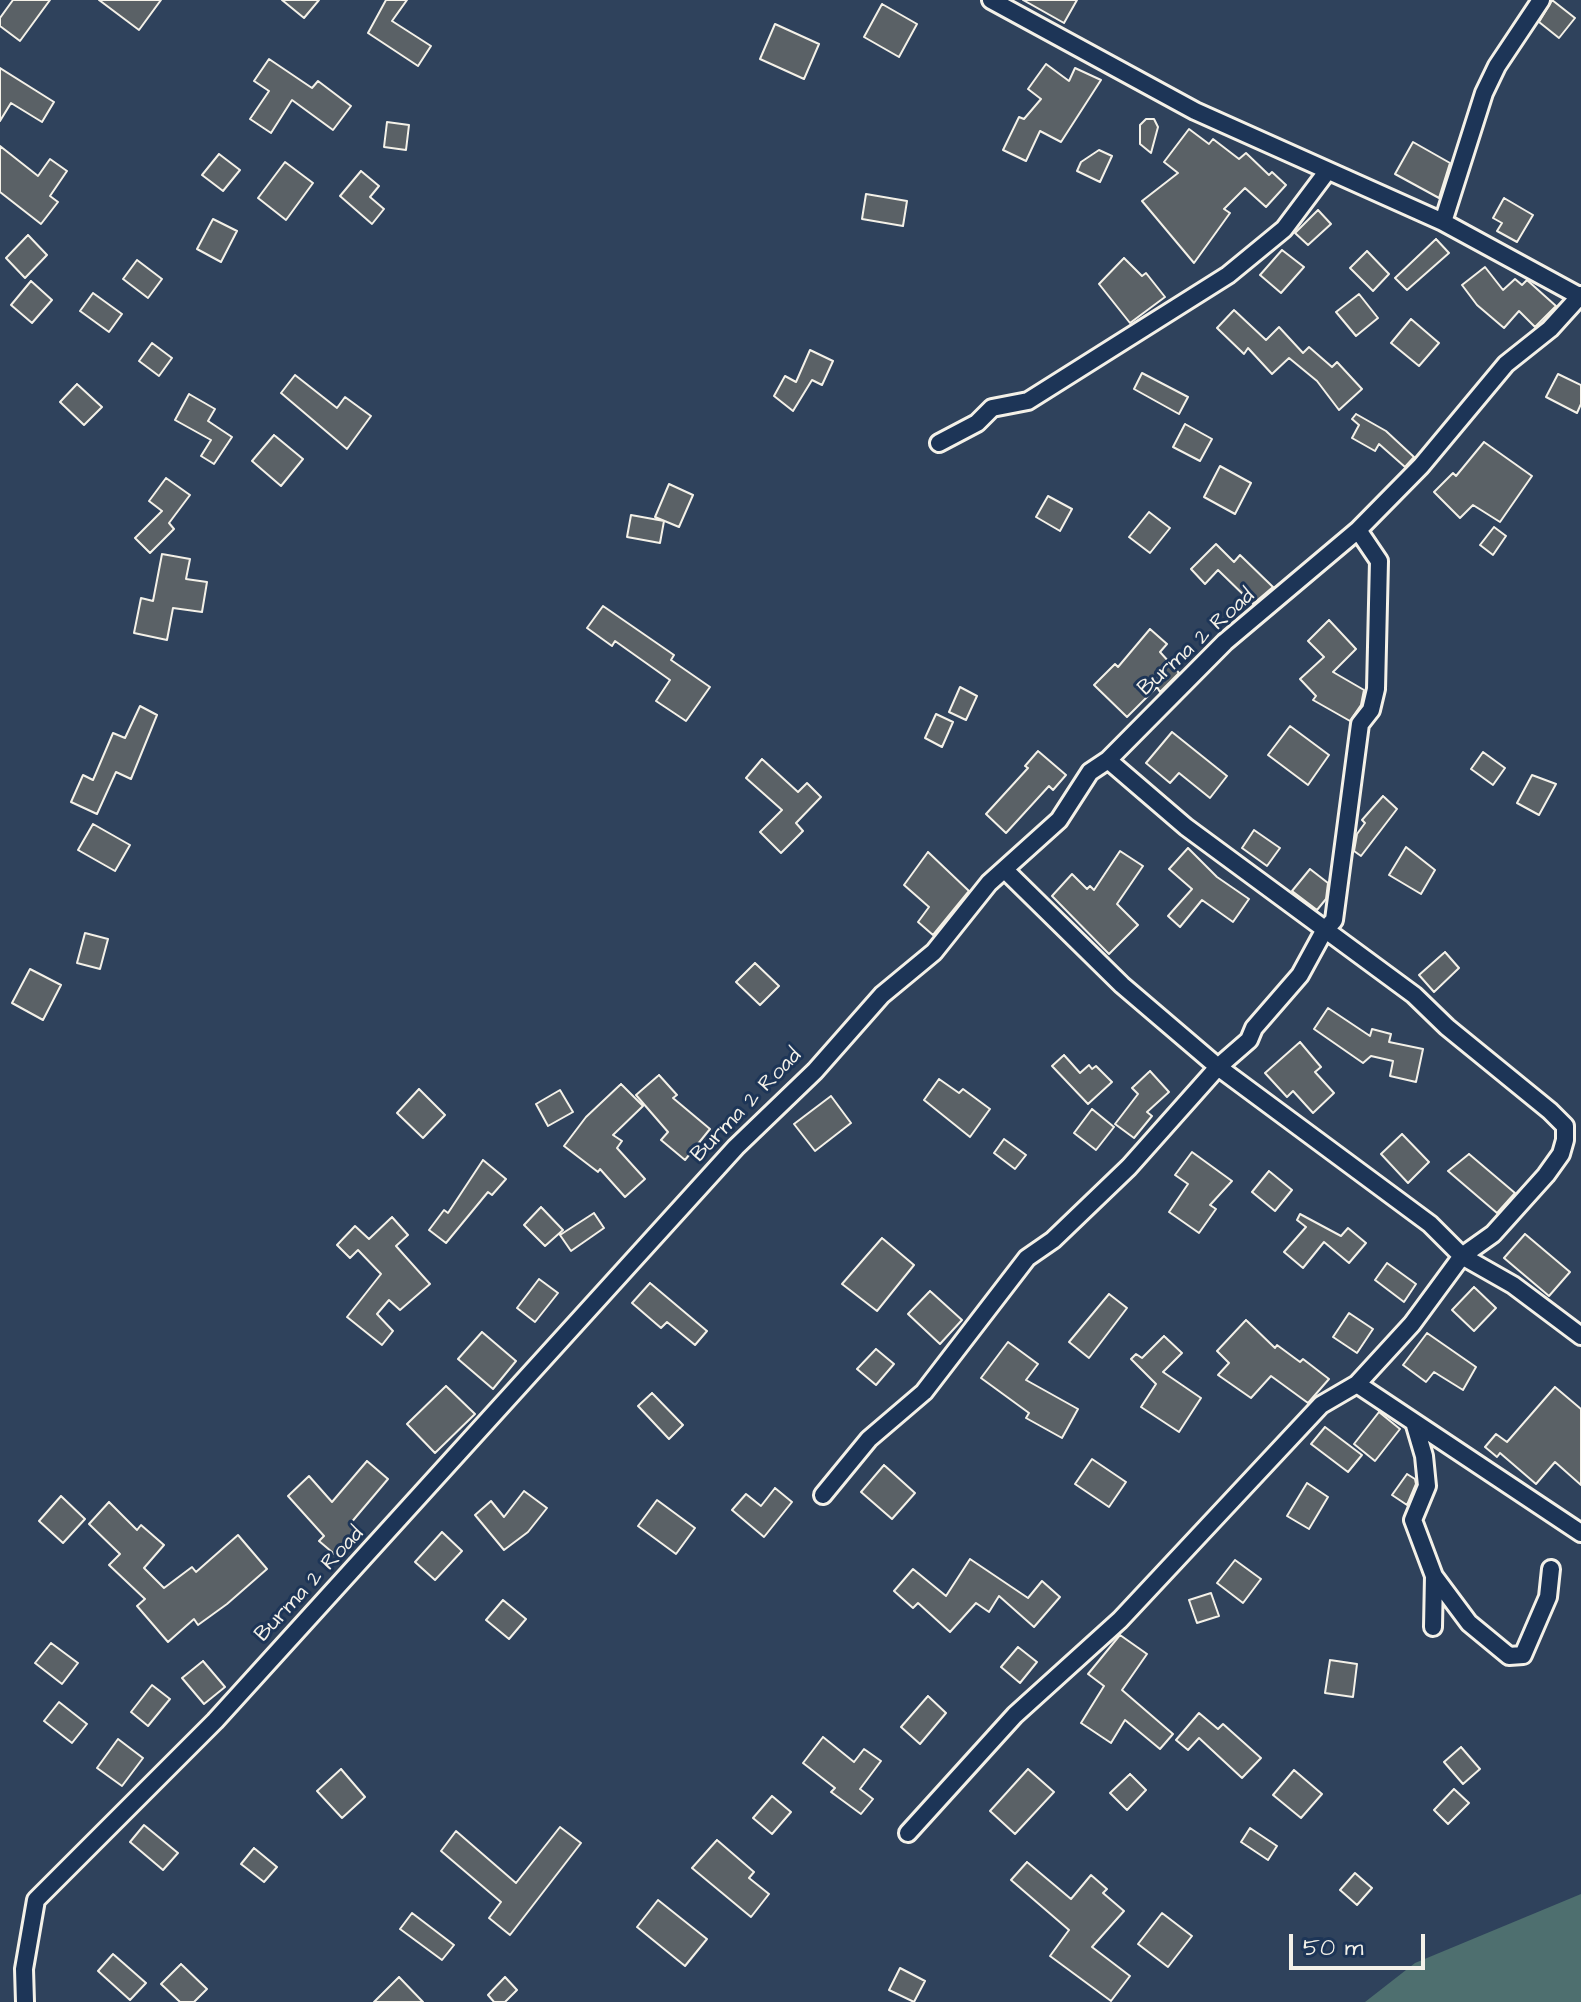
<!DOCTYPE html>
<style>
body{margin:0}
#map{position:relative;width:1581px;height:2002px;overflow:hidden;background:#2f425c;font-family:"Architects Daughter",sans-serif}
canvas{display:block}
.scale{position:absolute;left:1289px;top:1934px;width:136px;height:36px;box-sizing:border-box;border:4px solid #f4f1e8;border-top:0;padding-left:10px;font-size:24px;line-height:28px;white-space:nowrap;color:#f4f1e8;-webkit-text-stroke:6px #1d3557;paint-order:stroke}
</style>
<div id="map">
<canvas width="1581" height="2002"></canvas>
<div class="scale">50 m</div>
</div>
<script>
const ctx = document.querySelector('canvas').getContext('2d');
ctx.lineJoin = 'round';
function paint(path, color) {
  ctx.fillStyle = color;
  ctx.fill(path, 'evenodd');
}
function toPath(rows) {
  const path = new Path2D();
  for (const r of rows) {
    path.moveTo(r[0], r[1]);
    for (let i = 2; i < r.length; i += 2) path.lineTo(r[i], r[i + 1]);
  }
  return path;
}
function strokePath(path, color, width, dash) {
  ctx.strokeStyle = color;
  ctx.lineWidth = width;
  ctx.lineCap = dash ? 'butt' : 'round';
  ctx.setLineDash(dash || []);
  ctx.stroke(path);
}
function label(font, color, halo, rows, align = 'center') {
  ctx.font = font + ' "Architects Daughter",sans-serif';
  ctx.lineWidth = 6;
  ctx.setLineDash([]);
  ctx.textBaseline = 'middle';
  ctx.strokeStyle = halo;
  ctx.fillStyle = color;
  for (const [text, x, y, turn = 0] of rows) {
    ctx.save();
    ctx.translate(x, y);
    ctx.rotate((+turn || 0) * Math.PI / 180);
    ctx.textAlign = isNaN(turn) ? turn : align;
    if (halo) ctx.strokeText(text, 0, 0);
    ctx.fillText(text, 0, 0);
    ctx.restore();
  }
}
const green = toPath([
 [1581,1894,1581,2002,1365,2002,1415,1963]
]);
const building = toPath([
 [13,0,50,0,20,41,0,26,0,18,13,0],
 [99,0,161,0,139,30,99,0],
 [282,0,319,0,304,18,282,0],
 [386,0,407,0,392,21,431,46,418,66,368,33,386,0],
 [1023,0,1077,0,1064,23,1023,0],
 [1552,0,1575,18,1559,38,1539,22,1552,0],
 [882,4,917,24,899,57,864,37,882,4],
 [775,24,819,44,804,79,760,59,775,24],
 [269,59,312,88,318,81,351,106,333,130,292,100,271,133,250,119,269,91,254,81,269,59],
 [1046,64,1069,81,1075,68,1101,80,1061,142,1040,131,1026,161,1003,150,1019,117,1024,119,1041,99,1028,89,1046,64],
 [0,68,54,102,42,122,11,103,0,121,0,68],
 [1146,119,1154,119,1158,127,1151,153,1140,144,1140,125,1146,119],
 [387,122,409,125,406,150,384,147,387,122],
 [1189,129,1209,144,1213,139,1239,159,1246,153,1269,175,1272,172,1286,185,1266,207,1245,188,1224,209,1230,213,1194,263,1142,201,1178,173,1164,162,1189,129],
 [1413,142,1450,163,1439,198,1395,174,1413,142],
 [0,146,38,176,50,159,67,171,50,196,58,202,41,224,0,192,0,146],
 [1099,150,1112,156,1100,182,1077,171,1081,162,1099,150],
 [219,154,240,170,223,191,202,175,219,154],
 [285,162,313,183,286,220,258,198,285,162],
 [361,171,379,186,370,197,384,209,372,224,340,196,361,171],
 [866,194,907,201,903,226,862,219,866,194],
 [1504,198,1533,215,1517,242,1497,231,1502,223,1493,218,1504,198],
 [1318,210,1331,224,1308,245,1295,233,1318,210],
 [213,219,237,231,221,262,197,249,213,219],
 [28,235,47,255,25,278,6,258,28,235],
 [1436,239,1449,253,1407,290,1395,278,1436,239],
 [1282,250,1304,267,1281,293,1260,275,1282,250],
 [1367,251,1389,274,1373,291,1350,268,1367,251],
 [1124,258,1142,276,1146,273,1165,297,1130,323,1099,284,1124,258],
 [137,260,162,279,148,298,123,279,137,260],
 [1485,267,1503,290,1515,279,1522,285,1527,280,1556,306,1535,327,1519,311,1504,328,1477,305,1462,285,1485,267],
 [31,281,52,300,32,323,11,305,31,281],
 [93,293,122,314,109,332,80,311,93,293],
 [1359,294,1378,318,1356,336,1336,312,1359,294],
 [1234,310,1266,340,1279,327,1303,353,1309,347,1332,367,1337,362,1362,389,1339,410,1317,381,1289,358,1272,374,1248,348,1244,354,1217,328,1234,310],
 [1411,319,1439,343,1419,366,1391,343,1411,319],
 [152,343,172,358,159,376,139,361,152,343],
 [810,350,833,361,822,385,812,380,793,411,774,396,785,376,796,382,810,350],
 [1142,373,1188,397,1179,414,1134,389,1142,373],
 [1558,374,1581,385,1581,404,1577,413,1546,397,1558,374],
 [295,375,337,408,345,397,371,416,347,449,281,393,295,375],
 [77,384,102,407,84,425,60,402,77,384],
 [189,394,215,409,208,421,232,437,214,464,201,456,211,440,175,420,189,394],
 [1356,414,1386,431,1414,457,1405,467,1379,444,1375,451,1352,438,1359,425,1352,419,1356,414],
 [1185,424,1212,439,1200,461,1173,447,1185,424],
 [274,435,303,459,281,486,252,461,274,435],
 [1484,442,1532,476,1500,522,1473,505,1460,518,1434,492,1453,473,1456,476,1484,442],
 [1220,466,1251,483,1235,514,1204,497,1220,466],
 [166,478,190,495,169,523,174,529,150,553,135,538,162,511,149,501,166,478],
 [669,484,693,495,679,527,655,517,669,484],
 [1048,496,1072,509,1060,531,1036,517,1048,496],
 [1149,512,1170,528,1150,553,1129,537,1149,512],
 [631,515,664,521,660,543,627,537,631,515],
 [1494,527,1506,536,1493,555,1480,545,1494,527],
 [1216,544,1234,562,1240,555,1273,587,1253,604,1218,570,1205,584,1191,569,1216,544],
 [162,554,190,559,186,579,207,582,202,612,173,608,167,640,134,633,141,598,153,601,162,554],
 [603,606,674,655,671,660,710,687,686,721,656,701,670,680,615,641,612,646,587,628,603,606],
 [1329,620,1356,649,1333,672,1364,690,1361,705,1350,721,1313,700,1316,696,1300,679,1324,657,1308,641,1329,620],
 [1150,629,1167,644,1160,652,1179,673,1160,692,1157,687,1127,717,1094,685,1115,664,1118,667,1150,629],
 [960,687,977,696,966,720,949,712,960,687],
 [140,706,157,715,131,779,116,772,97,814,71,802,83,775,93,780,113,733,125,738,140,706],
 [936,714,953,722,942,747,925,738,936,714],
 [1290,726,1329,755,1308,785,1268,755,1290,726],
 [1172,732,1227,776,1210,798,1179,773,1170,783,1146,763,1172,732],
 [1038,751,1066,775,1053,790,1049,786,1006,833,986,814,1028,768,1025,766,1038,751],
 [1483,752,1505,768,1493,785,1471,769,1483,752],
 [762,759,798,792,807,783,821,797,796,823,803,831,781,853,760,832,782,810,746,778,762,759],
 [1532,775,1556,784,1539,815,1517,803,1532,775],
 [1383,796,1397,809,1361,856,1354,851,1357,834,1365,823,1362,820,1383,796],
 [93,824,130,845,115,871,78,850,93,824],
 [1254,830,1280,848,1267,866,1242,848,1254,830],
 [1406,847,1435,870,1421,894,1389,875,1406,847],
 [1188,848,1217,877,1249,899,1233,922,1202,900,1180,927,1168,916,1192,889,1169,869,1188,848],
 [1120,851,1143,866,1117,904,1138,925,1109,954,1052,896,1072,874,1087,889,1090,886,1094,890,1120,851],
 [928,852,969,891,933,935,918,922,929,907,904,885,928,852],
 [1310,869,1328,883,1326,899,1317,910,1292,891,1310,869],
 [85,933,108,939,100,969,77,963,85,933],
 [1445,952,1459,968,1434,992,1419,975,1445,952],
 [755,963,779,986,760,1005,736,982,755,963],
 [30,969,61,985,43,1020,12,1003,30,969],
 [1328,1008,1370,1036,1372,1029,1391,1034,1389,1042,1423,1049,1416,1082,1390,1076,1393,1061,1371,1056,1363,1063,1314,1029,1328,1008],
 [1300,1042,1321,1067,1315,1072,1334,1093,1313,1113,1293,1091,1287,1097,1265,1073,1300,1042],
 [1064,1055,1080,1073,1089,1065,1092,1069,1096,1066,1112,1082,1088,1104,1052,1066,1064,1055],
 [1150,1071,1169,1092,1147,1112,1152,1116,1134,1138,1115,1124,1138,1094,1132,1088,1150,1071],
 [659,1075,677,1095,673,1098,710,1129,685,1160,661,1140,668,1132,636,1095,659,1075],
 [939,1079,959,1093,963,1089,990,1109,970,1137,924,1100,939,1079],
 [621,1084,643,1106,613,1135,622,1141,617,1148,645,1179,625,1197,600,1169,598,1172,564,1146,586,1117,621,1084],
 [419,1089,445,1115,423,1138,397,1113,419,1089],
 [560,1090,573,1112,548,1126,536,1104,560,1090],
 [831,1096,851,1123,815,1151,794,1124,831,1096],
 [1092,1109,1114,1127,1096,1150,1074,1133,1092,1109],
 [1402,1134,1429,1162,1408,1183,1381,1154,1402,1134],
 [1004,1139,1026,1155,1015,1169,994,1153,1004,1139],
 [1192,1152,1232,1181,1210,1205,1216,1209,1199,1233,1169,1212,1188,1184,1175,1175,1192,1152],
 [1469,1154,1515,1193,1497,1213,1448,1171,1469,1154],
 [483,1160,506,1179,492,1195,488,1192,446,1243,429,1230,444,1210,448,1213,483,1160],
 [1269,1171,1292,1190,1275,1211,1252,1192,1269,1171],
 [541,1207,563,1230,545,1246,524,1225,541,1207],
 [594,1213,604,1228,571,1251,560,1235,594,1213],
 [1300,1214,1341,1236,1348,1228,1366,1243,1349,1263,1324,1242,1303,1268,1284,1252,1306,1227,1297,1220,1300,1214],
 [392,1217,408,1235,396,1246,430,1284,400,1310,389,1300,377,1314,393,1331,382,1345,347,1317,381,1274,358,1250,350,1258,337,1245,355,1226,369,1239,392,1217],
 [1525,1234,1570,1272,1549,1296,1504,1258,1525,1234],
 [882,1238,914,1265,877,1311,842,1284,882,1238],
 [1387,1263,1416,1284,1404,1302,1375,1280,1387,1263],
 [539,1279,558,1293,535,1322,517,1308,539,1279],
 [650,1283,707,1331,695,1345,667,1322,661,1328,632,1303,650,1283],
 [1474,1287,1496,1308,1474,1331,1452,1310,1474,1287],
 [930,1291,962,1320,940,1344,908,1314,930,1291],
 [1109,1294,1127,1308,1089,1358,1069,1342,1109,1294],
 [1349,1313,1373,1329,1357,1353,1333,1337,1349,1313],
 [1246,1320,1275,1348,1277,1345,1300,1362,1303,1359,1329,1379,1308,1403,1271,1376,1251,1398,1218,1375,1229,1363,1217,1351,1246,1320],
 [482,1332,516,1361,493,1389,458,1359,482,1332],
 [1427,1333,1476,1367,1463,1390,1434,1372,1426,1382,1403,1365,1427,1333],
 [1164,1336,1182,1353,1163,1372,1201,1398,1179,1432,1141,1407,1156,1384,1131,1359,1136,1354,1142,1358,1164,1336],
 [1008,1342,1038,1364,1026,1380,1078,1409,1062,1438,1026,1418,1029,1413,981,1378,1008,1342],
 [876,1349,894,1364,876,1385,857,1369,876,1349],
 [446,1386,475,1414,435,1453,407,1424,446,1386],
 [1555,1387,1581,1409,1581,1485,1555,1462,1536,1484,1500,1453,1497,1457,1485,1447,1496,1434,1507,1442,1555,1387],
 [652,1393,683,1425,669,1439,638,1406,652,1393],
 [1379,1412,1400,1429,1375,1461,1354,1444,1379,1412],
 [1325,1427,1362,1455,1348,1472,1311,1444,1325,1427],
 [1092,1459,1126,1482,1109,1507,1075,1484,1092,1459],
 [367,1461,388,1479,350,1524,361,1533,339,1558,319,1541,324,1536,288,1496,309,1476,332,1502,367,1461],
 [884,1465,915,1493,892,1519,861,1492,884,1465],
 [1407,1474,1415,1479,1416,1484,1407,1505,1392,1495,1407,1474],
 [1307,1483,1328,1497,1309,1529,1287,1516,1307,1483],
 [775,1488,792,1502,764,1537,732,1510,746,1494,761,1506,775,1488],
 [524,1491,547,1508,528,1532,504,1550,475,1515,491,1501,504,1517,524,1491],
 [61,1496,85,1519,63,1543,39,1521,61,1496],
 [657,1500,695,1528,676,1554,638,1526,657,1500],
 [109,1502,137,1530,141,1525,164,1545,144,1568,164,1588,192,1567,196,1572,238,1535,267,1569,227,1604,198,1625,194,1619,168,1642,137,1606,145,1599,109,1565,120,1554,89,1524,109,1502],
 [442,1532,462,1551,435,1580,415,1562,442,1532],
 [970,1559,1028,1598,1042,1581,1060,1597,1034,1627,999,1596,989,1612,976,1603,950,1632,918,1603,913,1608,894,1591,913,1569,946,1596,970,1559],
 [1235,1560,1261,1579,1243,1603,1217,1583,1235,1560],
 [1211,1593,1219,1616,1197,1623,1189,1600,1211,1593],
 [503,1600,526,1619,509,1639,486,1620,503,1600],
 [1120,1635,1147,1654,1122,1690,1173,1734,1160,1749,1125,1720,1111,1743,1081,1723,1104,1686,1088,1674,1120,1635],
 [51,1643,78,1663,62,1684,35,1663,51,1643],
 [1018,1647,1037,1662,1020,1683,1001,1667,1018,1647],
 [1330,1660,1357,1664,1353,1697,1325,1693,1330,1660],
 [203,1661,225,1687,204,1704,182,1678,203,1661],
 [152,1685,170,1699,148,1726,131,1712,152,1685],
 [928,1696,946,1713,920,1744,901,1727,928,1696],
 [59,1702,87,1724,72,1743,44,1721,59,1702],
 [1199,1713,1218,1729,1223,1724,1261,1758,1242,1778,1199,1738,1188,1750,1176,1740,1199,1713],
 [823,1737,854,1762,864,1749,881,1761,860,1789,873,1799,861,1814,831,1792,835,1788,803,1763,823,1737],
 [118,1739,143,1758,122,1786,97,1768,118,1739],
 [1461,1747,1480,1769,1463,1784,1444,1762,1461,1747],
 [341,1769,365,1797,342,1818,317,1791,341,1769],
 [1028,1769,1054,1792,1015,1834,990,1811,1028,1769],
 [1294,1770,1322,1794,1301,1818,1273,1795,1294,1770],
 [1130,1774,1146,1790,1127,1810,1110,1793,1130,1774],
 [1454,1789,1469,1803,1448,1824,1434,1810,1454,1789],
 [772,1796,791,1812,772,1834,753,1818,772,1796],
 [144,1825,178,1853,163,1870,130,1842,144,1825],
 [560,1827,581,1843,510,1935,489,1918,501,1902,441,1851,456,1831,516,1883,560,1827],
 [1250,1828,1277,1846,1268,1860,1241,1842,1250,1828],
 [717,1840,754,1872,749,1878,769,1894,751,1917,692,1868,717,1840],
 [254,1848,277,1867,264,1882,241,1864,254,1848],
 [1027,1862,1071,1899,1091,1875,1107,1889,1103,1893,1124,1911,1092,1947,1130,1976,1111,2001,1050,1956,1069,1930,1011,1880,1027,1862],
 [1355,1873,1372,1888,1357,1905,1340,1890,1355,1873],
 [658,1900,707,1939,685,1966,637,1927,658,1900],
 [412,1913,454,1945,442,1960,400,1929,412,1913],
 [1162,1913,1192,1936,1168,1967,1138,1944,1162,1913],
 [113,1954,146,1983,130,2000,98,1971,113,1954],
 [181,1964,207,1989,194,2002,180,2002,161,1984,181,1964],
 [900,1968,925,1981,914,2002,889,1990,900,1968],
 [399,1977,423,2002,374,2002,399,1977],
 [505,1977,517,1990,505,2002,494,2002,488,1995,505,1977]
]);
const street = toPath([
 [991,0,1195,111,1443,222,1581,297],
 [1443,222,1484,93,1497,66,1541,0],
 [939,443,977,423,992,408,1028,401,1228,275,1284,229,1326,173],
 [1358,530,1379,561,1376,689,1371,710,1360,724,1334,920,1324,931,1300,975,1254,1028,1249,1040,1218,1067,1430,1224,1462,1256,1513,1285,1581,1336],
 [1357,1384,1581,1533],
 [1414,1422,1424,1456,1427,1486,1413,1520,1434,1576,1469,1623,1509,1656,1523,1655,1548,1597,1551,1569],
 [823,1495,869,1439,924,1392,1027,1258,1053,1240,1129,1167,1218,1067,1122,985,1005,870],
 [1433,1627,1434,1576],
 [908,1833,1015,1715,1120,1620,1321,1405,1357,1384,1412,1324,1462,1256,1493,1234,1546,1175,1561,1154,1565,1140,1565,1126,1550,1111,1447,1027,1414,995,1186,827,1108,760],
 [25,2002,24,1969,36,1900,215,1721,736,1147,815,1071,882,995,934,952,989,883,1059,820,1090,772,1108,760,1225,642,1358,530,1421,466,1506,364,1550,329,1581,295]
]);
const streetNames = [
 ["Burma 2 Road",1197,643,-42],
 ["Burma 2 Road",747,1106,-46],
 ["Burma 2 Road",310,1585,-47]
];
paint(green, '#4e6f6f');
paint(building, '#5a6166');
strokePath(building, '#f4f1e8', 2);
strokePath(street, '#f4f1e8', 22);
strokePath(street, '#1d3557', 16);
label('22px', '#f4f1e8', '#1d3557', streetNames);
</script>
